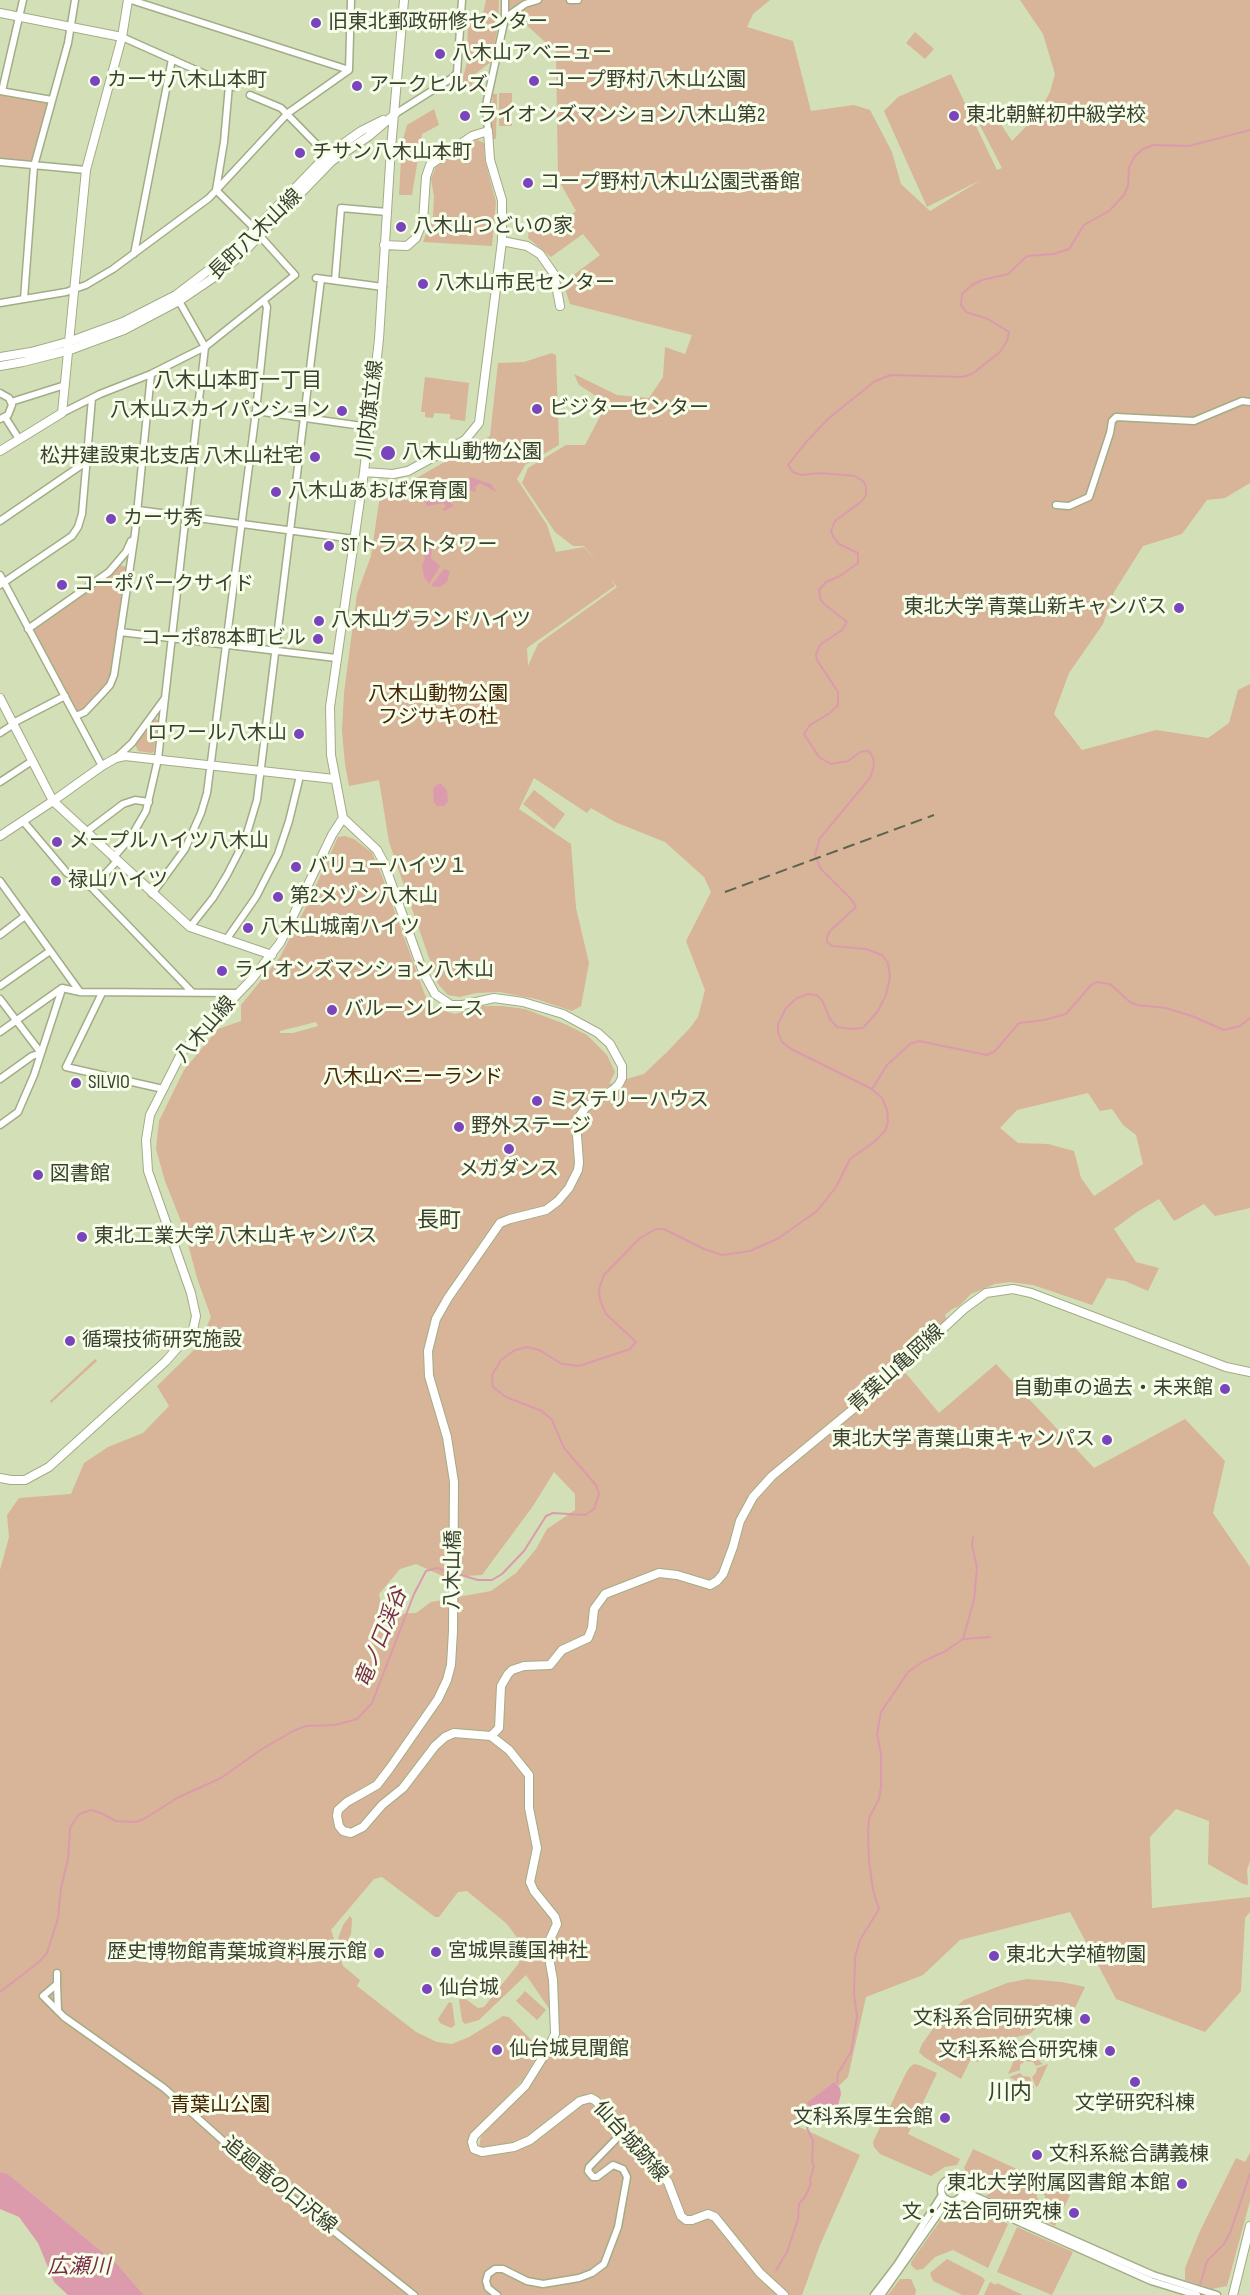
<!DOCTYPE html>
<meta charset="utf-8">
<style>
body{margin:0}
canvas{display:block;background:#d3dfb6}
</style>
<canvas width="1250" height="2295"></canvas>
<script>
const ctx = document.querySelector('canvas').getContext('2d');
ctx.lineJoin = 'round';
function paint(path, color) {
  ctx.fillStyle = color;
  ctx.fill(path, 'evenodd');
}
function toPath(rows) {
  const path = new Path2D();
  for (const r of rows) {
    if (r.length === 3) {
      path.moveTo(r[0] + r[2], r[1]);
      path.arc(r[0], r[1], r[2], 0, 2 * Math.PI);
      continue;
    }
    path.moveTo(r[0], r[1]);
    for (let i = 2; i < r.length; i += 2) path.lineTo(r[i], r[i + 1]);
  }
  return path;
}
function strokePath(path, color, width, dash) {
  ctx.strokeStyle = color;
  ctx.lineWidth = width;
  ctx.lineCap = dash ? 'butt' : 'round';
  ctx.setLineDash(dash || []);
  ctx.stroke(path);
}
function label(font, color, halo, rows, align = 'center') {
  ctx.font = font + ' "Sofia Sans Condensed","Noto Sans JP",sans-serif';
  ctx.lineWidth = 6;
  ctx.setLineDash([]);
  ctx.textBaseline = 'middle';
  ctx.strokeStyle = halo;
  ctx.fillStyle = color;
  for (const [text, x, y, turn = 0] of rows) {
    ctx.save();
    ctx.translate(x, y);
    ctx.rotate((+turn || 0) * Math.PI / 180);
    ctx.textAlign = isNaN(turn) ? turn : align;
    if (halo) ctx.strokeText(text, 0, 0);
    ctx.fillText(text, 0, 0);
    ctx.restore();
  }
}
const green = toPath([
 [486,0,499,0,498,26,491,62,475,74,471,88,461,85,467,62,468,17,482,18],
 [507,0,770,0,753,14,747,27,793,41,811,111,854,105,870,110,892,152,901,184,930,211,981,180,927,207,884,111,898,97,951,74,997,170,1002,168,972,110,990,108,1012,141,1038,114,1050,92,1055,74,1043,34,1020,0,1250,0,1250,483,1225,498,1207,500,1182,534,1143,546,1114,592,1103,624,1069,673,1054,714,1082,750,1156,730,1208,738,1229,723,1238,690,1250,684,1250,1208,1215,1216,1204,1204,1174,1221,1159,1199,1137,1212,1114,1229,1136,1262,1159,1268,1148,1291,1125,1281,1107,1278,1092,1305,1033,1285,1010,1282,995,1284,971,1294,959,1306,952,1309,945,1315,946,1318,945,1322,899,1365,939,1413,996,1364,1094,1468,1185,1419,1225,1461,1213,1513,1250,1567,1250,1861,1247,1870,1248,1885,1243,1884,1208,1864,1209,1821,1176,1809,1150,1837,1152,1908,1250,1897,1250,1912,1245,1918,1241,1991,1205,2032,1116,1999,1070,1912,960,1940,923,1975,866,1997,848,2077,797,2126,860,2155,820,2245,802,2295,144,2295,117,2264,8,2174,0,2172,0,1570,9,1537,7,1515,19,1498,71,1494,84,1463,108,1447,143,1433,169,1406,157,1386,198,1346,211,1317,197,1278,184,1229,165,1181,156,1149,159,1121,184,1070,218,1029,241,1021,241,1005,280,957,307,905,338,837,345,836,354,839,372,853,382,876,425,995,434,1008,455,1014,481,1006,502,1006,525,1009,565,1024,587,1035,607,1055,615,1072,609,1084,644,1074,667,1052,690,1028,698,1017,705,990,686,941,711,892,704,877,665,842,615,822,591,808,587,813,534,778,519,809,571,844,576,908,589,963,581,1006,572,1011,536,999,499,992,476,993,460,997,448,995,438,984,389,842,379,780,349,786,345,764,342,731,344,693,357,594,371,556,380,496,392,487,413,480,490,436,498,363,524,362,552,353,556,355,559,445,525,465,517,479,547,525,556,552,584,547,598,564,584,546,573,546,555,532,522,483,528,468,566,445,585,445,607,403,579,385,574,374,617,395,649,398,663,377,665,347,685,354,692,335,570,304,563,283,600,255,583,234,551,257,528,238,529,226,559,224,576,211,558,179,556,52,508,8],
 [611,580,617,587,538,644,528,666,527,648,615,586],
 [316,1022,318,1026,293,1033,280,1033,280,1031],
 [1088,1093,1100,1111,1112,1109,1123,1125,1136,1135,1143,1164,1094,1196,1081,1178,1074,1151,1048,1144,1018,1143,1000,1128,1017,1110],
 [554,1472,575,1494,575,1510,547,1529,536,1549,516,1573,491,1591,431,1602,416,1613,389,1614,382,1609,379,1594,400,1569,416,1564,445,1577,482,1575,533,1506],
 [382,1877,435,1917,439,1917,458,1892,467,1891,507,1924,516,1936,520,1949,519,1963,484,2007,478,2008,463,1997,459,2000,462,2021,465,2024,479,2020,526,1975,550,2010,553,2033,550,2052,530,2086,481,2135,478,2155,472,2153,468,2148,468,2138,522,2081,541,2050,509,2017,503,2016,469,2037,452,2044,437,2042,416,2032,357,1986,360,1980,343,1966,331,1930,374,1879],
 [915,32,934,49,925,59,906,43],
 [0,93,49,101,31,164,0,160],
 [499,93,512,93,512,126,499,126],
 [493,94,497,94,496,139,493,139,491,118],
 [434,109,439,125,422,134,412,195,399,195,402,143,407,125],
 [478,140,484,143,485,161,496,202,492,246,423,242,433,216,434,196,431,179,436,166,471,141],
 [425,377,469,383,465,421,450,419,450,414,434,413,433,418,425,417,425,412,421,412],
 [120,565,126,567,111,678,96,698,80,711,76,710,34,630,109,577],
 [155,719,158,720,154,752,151,753,138,751,135,744],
 [534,790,565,814,554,829,523,804],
 [95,1359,97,1361,51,1403,50,1401],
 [350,1916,352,1919,351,1934,348,1939,356,1948,347,1958,339,1948,338,1939,343,1925],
 [1027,1979,1062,1982,1085,1987,1072,2014,1040,2024,1030,2034,987,2043,978,2062,971,2059,961,2079,924,2057,919,2052,922,2044,938,2022,964,2000,1007,1983],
 [525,1991,546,2010,537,2020,516,2001],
 [449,2002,452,2003,455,2025,451,2028,440,2023,438,2019],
 [1022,2048,1024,2048,1043,2064,1036,2066,1033,2062,1026,2061],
 [1019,2049,1024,2062,1020,2065,1020,2070,1008,2074],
 [914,2064,919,2065,937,2073,908,2134,960,2159,957,2165,945,2167,931,2176,880,2154,874,2147,873,2142,906,2073,910,2067],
 [1048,2064,1038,2086,1036,2087,1032,2077,1036,2073,1037,2068],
 [1020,2073,1023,2076,1030,2077,1034,2088,1032,2089,1009,2077],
 [973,2149,1019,2170,1004,2175,980,2193,973,2190,972,2182,964,2168],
 [1250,2153,1250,2201,1227,2286,1212,2289,1185,2280,1185,2268,1200,2231,1236,2158,1245,2162],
 [1032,2176,1070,2195,1055,2226,1045,2221,1045,2196],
 [1014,2177,1028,2181,1035,2190,1040,2206,1039,2219,986,2196,999,2184],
 [966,2205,1008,2224,988,2268,953,2250,935,2257,923,2269,916,2270,911,2265,911,2262,947,2211,957,2210],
 [1017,2227,1073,2252,1052,2295,997,2272],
 [947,2259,982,2277,985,2280,978,2295,962,2295,933,2281,930,2273],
 [900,2279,911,2279,916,2290,915,2295,888,2295],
 [990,2282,996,2285,997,2283,1023,2295,984,2295]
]);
const water = toPath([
 [470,477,491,484,496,492,480,483,475,487,476,492,468,490,466,487],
 [426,487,431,487,454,506,444,511,442,510,446,506,443,503,427,506,422,493],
 [428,545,432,548,431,558,440,566,429,584,424,577,422,565,425,560,423,549],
 [444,569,450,571,447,582,440,587,431,586],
 [440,783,447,790,448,801,444,806,437,806,434,802,433,788],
 [834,2082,840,2088,841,2094,833,2124,811,2109,807,2103],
 [0,2172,8,2174,117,2264,144,2295,68,2295,54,2282,38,2243,19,2217,0,2209]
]);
const stream = toPath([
 [872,1089,887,1065,910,1044,919,1041,987,1055,995,1051,1019,1023,1044,1020,1066,1014,1091,985,1097,982,1110,984,1130,1002,1137,1005,1166,1008,1192,1016,1224,1030,1240,1026,1250,1018],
 [963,1639,990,1637],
 [0,1992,39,1962,47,1953,58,1918,61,1888,68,1859,70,1828,79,1814,91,1810,101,1813,116,1821,136,1822,144,1819,177,1798,221,1778,262,1749,293,1731,306,1726,335,1725,357,1719,372,1703,414,1594,426,1571,437,1568,478,1580,492,1580,502,1574,524,1551,546,1516,553,1513,585,1515,594,1509,599,1494,596,1485,564,1448,552,1420,542,1411,506,1397,493,1387,492,1375,501,1360,515,1350,527,1347,539,1350,562,1364,579,1366,630,1349,636,1342,606,1314,600,1300,599,1289,604,1275,640,1238,656,1229,664,1229,704,1249,722,1255,750,1251,779,1238,817,1211,836,1187,850,1159,874,1142,885,1131,888,1122,887,1110,882,1098,872,1089,791,1049,782,1042,778,1032,778,1024,786,1008,797,998,808,994,816,995,822,1000,830,1019,837,1027,852,1029,863,1028,878,1011,886,995,890,977,888,963,882,955,866,949,832,946,827,942,827,937,830,931,856,907,851,899,820,868,815,855,820,838,870,778,874,766,873,758,870,752,866,751,860,752,848,761,831,764,819,757,804,734,810,725,830,713,838,705,838,692,817,660,816,654,820,645,842,630,847,622,824,604,820,598,819,590,826,582,840,576,858,563,858,553,839,544,834,538,831,531,835,521,862,501,866,495,866,486,863,481,855,476,820,473,801,475,793,472,788,465,807,441,829,418,875,381,891,375,962,377,972,374,1000,352,1007,341,1009,332,988,319,966,312,961,305,962,294,972,285,982,280,1008,274,1027,256,1053,254,1069,249,1084,225,1109,211,1124,195,1128,186,1129,167,1135,156,1143,149,1153,145,1189,146,1250,130],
 [837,2083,838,2073,851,2052,857,2017,854,1994,855,1957,860,1940,879,1909,873,1890,869,1861,868,1831,869,1818,879,1799,881,1786,881,1754,877,1734,881,1712,908,1672,924,1661,944,1652,963,1639,974,1600,977,1568,972,1545,973,1537],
 [776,2270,787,2252,798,2219,799,2204,805,2197,811,2184,810,2180,814,2166,812,2162,813,2141,807,2128,818,2114],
 [1200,2285,1207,2261,1224,2244,1230,2233,1250,2174]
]);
const minor = toPath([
 [131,0,349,70],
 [505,0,505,18],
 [570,0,578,0],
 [122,37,234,87],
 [229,85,224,142,216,190,255,229],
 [0,91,52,100],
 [2,91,23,0],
 [250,95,281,108,327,155],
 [395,114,452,78,457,73,462,0],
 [488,131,486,105,505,18,525,4,538,0],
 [0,162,86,170],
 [134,254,172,59],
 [316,278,383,287],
 [335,280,341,208,387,212],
 [24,299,34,166,68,43,75,0],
 [0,303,66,292,86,285,113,269,209,198,288,113,349,70,351,0],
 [0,393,9,398,12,405,8,415,0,419],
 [11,402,65,385],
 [256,411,369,427],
 [62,413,100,394,151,374,205,347,295,275,260,236],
 [5,417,19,439],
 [1056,505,1069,506,1089,497,1110,433,1112,421,1116,417,1194,421,1242,401,1250,402],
 [138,510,354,539],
 [0,521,86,462],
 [0,575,102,766],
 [0,585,72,536,78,527,82,514,92,398],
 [28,629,109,572,126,552,131,541],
 [120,632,336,658],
 [76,716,85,712,101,695,110,685,114,675,135,533,151,374],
 [13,723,65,696],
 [0,733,14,724],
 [117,757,132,743,165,698],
 [0,782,32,761],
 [23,821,67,873,92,888],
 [86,832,123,804,135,800,149,802],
 [113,858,131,837,146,811,158,759,205,347,179,301],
 [117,861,92,888,192,992],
 [0,881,80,992],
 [152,894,185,849,201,813,207,793,256,411,267,307,264,301],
 [190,927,213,898,227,875,245,840,257,800,321,279],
 [0,935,25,916],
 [226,940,256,897,278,854,289,821,300,776],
 [0,986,50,951],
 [102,993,66,1067,163,1089],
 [0,999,41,1053,32,1056,0,1079],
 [0,1032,62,988,80,992,238,993],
 [0,1125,18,1112,34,1075,62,989],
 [57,1973,57,1984],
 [58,2011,57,1984,43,1996,64,2017,164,2088,248,2163,414,2295],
 [952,2190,11],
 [963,2191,1153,2275,1217,2295],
 [961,2196,1151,2281,1197,2295],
 [497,2295,488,2288,486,2281,488,2274,495,2269,503,2269,527,2281,543,2284,579,2278,592,2273,604,2264,618,2227,627,2177,623,2169,613,2165,597,2177,593,2177,588,2171,589,2167,624,2131],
 [874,2295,897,2265,942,2195],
 [881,2295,948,2200]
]);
const tertiary = toPath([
 [0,13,122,37],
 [502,241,527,246,540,254,554,274,560,306],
 [0,357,31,352,71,341,123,322,176,295,235,250,327,155,361,131,383,120],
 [0,366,23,362,70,350,124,330,179,301,219,274,240,256,332,161,369,136,395,114],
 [0,451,62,413,86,170,122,37,128,0],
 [364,472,393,474,408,471,465,440,479,423,502,241,502,200,490,160,488,131,472,136,430,165,426,177,423,221,416,238,407,246,384,245],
 [0,698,53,801,190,927,272,955],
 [343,818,377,850,384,863,423,972,435,994,451,1005,463,1005,494,998,523,1002,563,1014,598,1033,610,1044,622,1066,622,1078,619,1084,613,1090,586,1107,576,1121,579,1163,578,1170,569,1188,558,1201,546,1210,510,1219,500,1223,448,1298,436,1319,428,1351,429,1376,447,1437,454,1482,453,1631,451,1665,447,1680,438,1699,390,1768,377,1785,347,1802,338,1810,337,1816,339,1826,343,1831,351,1833,363,1827,382,1805,403,1788,435,1746,445,1737,454,1733,491,1736],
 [343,818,331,755,330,707,364,472,379,339,391,148,404,0],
 [0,836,53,801,102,766,116,758,125,756,334,779],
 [0,1478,11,1480,25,1480,49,1467,166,1361,193,1330,196,1316,191,1293,148,1171,146,1140,150,1115,182,1052,251,980,280,943,332,835,343,818],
 [491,1736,499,1728,501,1686,508,1674,512,1670,524,1666,550,1665,562,1650,588,1638,592,1628,594,1609,605,1594,659,1573,677,1575,710,1585,717,1581,723,1574,733,1547,740,1521,753,1497,772,1476,880,1387,964,1309,986,1293,1013,1289,1031,1293,1226,1367,1250,1372],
 [491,1736,509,1750,529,1775,529,1808,537,1848,530,1882,534,1891,555,1917,557,1924,547,1946,553,1980,555,2034,548,2049,525,2086,474,2136,472,2142,474,2149,482,2152,514,2147,530,2140,580,2101,591,2098,596,2101,668,2182,681,2216,686,2220,692,2220,708,2214,715,2217,760,2273,784,2295],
 [1233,2295,1250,2226]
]);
const rail = toPath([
 [725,892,934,815]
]);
const markers = [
 [316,23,6,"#7a45bc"],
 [440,54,6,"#7a45bc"],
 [95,81,6,"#7a45bc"],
 [534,81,6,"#7a45bc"],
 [357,86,6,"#7a45bc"],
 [465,116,6,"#7a45bc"],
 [954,116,6,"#7a45bc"],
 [300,153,6,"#7a45bc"],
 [528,183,6,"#7a45bc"],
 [401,227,6,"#7a45bc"],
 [423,284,6,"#7a45bc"],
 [537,409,6,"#7a45bc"],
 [342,411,6,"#7a45bc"],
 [388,453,8,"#7a45bc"],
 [315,457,6,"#7a45bc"],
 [276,492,6,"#7a45bc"],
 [111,519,6,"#7a45bc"],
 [329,546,6,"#7a45bc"],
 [62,585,6,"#7a45bc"],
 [1179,608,6,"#7a45bc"],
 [319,621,6,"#7a45bc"],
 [318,639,6,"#7a45bc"],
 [299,734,6,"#7a45bc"],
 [57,842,6,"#7a45bc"],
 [296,867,6,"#7a45bc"],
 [56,881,6,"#7a45bc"],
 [278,897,6,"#7a45bc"],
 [248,928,6,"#7a45bc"],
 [222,971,6,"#7a45bc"],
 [332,1010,6,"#7a45bc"],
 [76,1083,6,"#7a45bc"],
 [537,1101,6,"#7a45bc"],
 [459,1127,6,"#7a45bc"],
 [509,1149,6,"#7a45bc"],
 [38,1175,6,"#7a45bc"],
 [82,1237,6,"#7a45bc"],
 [70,1341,6,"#7a45bc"],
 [1225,1389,6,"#7a45bc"],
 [1107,1440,6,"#7a45bc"],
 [436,1952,6,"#7a45bc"],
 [379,1953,6,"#7a45bc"],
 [994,1956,6,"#7a45bc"],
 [427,1989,6,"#7a45bc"],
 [1085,2019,6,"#7a45bc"],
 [497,2050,6,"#7a45bc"],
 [1110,2051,6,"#7a45bc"],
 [1135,2082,6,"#7a45bc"],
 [945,2118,6,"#7a45bc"],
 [1037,2155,6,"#7a45bc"],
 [1182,2184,6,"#7a45bc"],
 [1074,2213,6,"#7a45bc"]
];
const poiNames = [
 ["旧東北郵政研修センター",328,23],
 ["八木山アベニュー",452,54],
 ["カーサ八木山本町",107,81],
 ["コープ野村八木山公園",546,81],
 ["アークヒルズ",369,86],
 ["ライオンズマンション八木山第2",477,116],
 ["東北朝鮮初中級学校",966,116],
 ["チサン八木山本町",312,153],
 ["コープ野村八木山公園弐番館",540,183],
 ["八木山つどいの家",413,227],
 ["八木山市民センター",435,284],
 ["ビジターセンター",549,409],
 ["八木山スカイパンション",330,411,"right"],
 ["八木山動物公園",402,453],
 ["松井建設東北支店 八木山社宅",303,457,"right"],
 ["八木山あおば保育園",288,492],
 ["カーサ秀",123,519],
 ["STトラストタワー",341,546],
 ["コーポパークサイド",74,585],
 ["東北大学 青葉山新キャンパス",1167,608,"right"],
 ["八木山グランドハイツ",331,621],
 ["コーポ878本町ビル",306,639,"right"],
 ["ロワール八木山",287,734,"right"],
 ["メープルハイツ八木山",69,842],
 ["バリューハイツ１",308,867],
 ["禄山ハイツ",68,881],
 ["第2メゾン八木山",290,897],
 ["八木山城南ハイツ",260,928],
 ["ライオンズマンション八木山",234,971],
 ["バルーンレース",344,1010],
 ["SILVIO",88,1083],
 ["ミステリーハウス",549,1101],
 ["野外ステージ",471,1127],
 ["メガダンス",509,1170,"center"],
 ["図書館",50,1175],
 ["東北工業大学 八木山キャンパス",94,1237],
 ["循環技術研究施設",82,1341],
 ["自動車の過去・未来館",1213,1389,"right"],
 ["東北大学 青葉山東キャンパス",1095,1440,"right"],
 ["宮城県護国神社",448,1952],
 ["歴史博物館青葉城資料展示館",367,1953,"right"],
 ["東北大学植物園",1006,1956],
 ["仙台城",439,1989],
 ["文科系合同研究棟",1073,2019,"right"],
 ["仙台城見聞館",509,2050],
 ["文科系総合研究棟",1098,2051,"right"],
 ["文学研究科棟",1135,2104,"center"],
 ["文科系厚生会館",933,2118,"right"],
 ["文科系総合講義棟",1049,2155],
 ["東北大学附属図書館 本館",1170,2184,"right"],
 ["文・法合同研究棟",1062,2213,"right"]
];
const streetNames = [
 ["長町八木山線",256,235,-44],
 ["川内旗立線",371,410,-83],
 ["八木山線",206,1030,-49],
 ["青葉山亀岡線",897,1369,-42],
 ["八木山橋",454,1570,-89],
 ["仙台城跡線",630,2142,48],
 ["追廻竜の口沢線",279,2186,39]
];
const parkNames = [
 ["八木山動物公園",438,695],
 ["フジサキの杜",438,718],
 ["八木山ベニーランド",413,1078],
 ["青葉山公園",220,2106]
];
const neighbourhoodNames = [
 ["八木山本町一丁目",238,382]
];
const waterNames = [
 ["竜ノ口渓谷",382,1638,-68],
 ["広瀬川",79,2268]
];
const quarterNames = [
 ["長町",439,1221],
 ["川内",1010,2093]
];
paint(green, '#d8b498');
paint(water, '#dc9bad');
strokePath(stream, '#dc9bad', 2);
strokePath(minor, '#a2ad87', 9);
strokePath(tertiary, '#a2ad87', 10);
strokePath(minor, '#fff', 6);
strokePath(tertiary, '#fff', 8);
strokePath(rail, '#5e654e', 2, [12, 6]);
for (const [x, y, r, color] of markers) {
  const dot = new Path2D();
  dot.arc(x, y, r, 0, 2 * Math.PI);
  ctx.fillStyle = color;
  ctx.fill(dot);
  strokePath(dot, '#f6fde8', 2);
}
label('20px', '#3a3f2e', '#f6fde8', poiNames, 'left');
label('20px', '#3a3f2e', '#f6fde8', streetNames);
label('20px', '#442302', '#f6fde8', parkNames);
label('21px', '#3a3f2e', '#f6fde8', neighbourhoodNames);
label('italic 21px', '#7a2d48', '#f6fde8', waterNames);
label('22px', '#3a3f2e', '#f6fde8', quarterNames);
</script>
